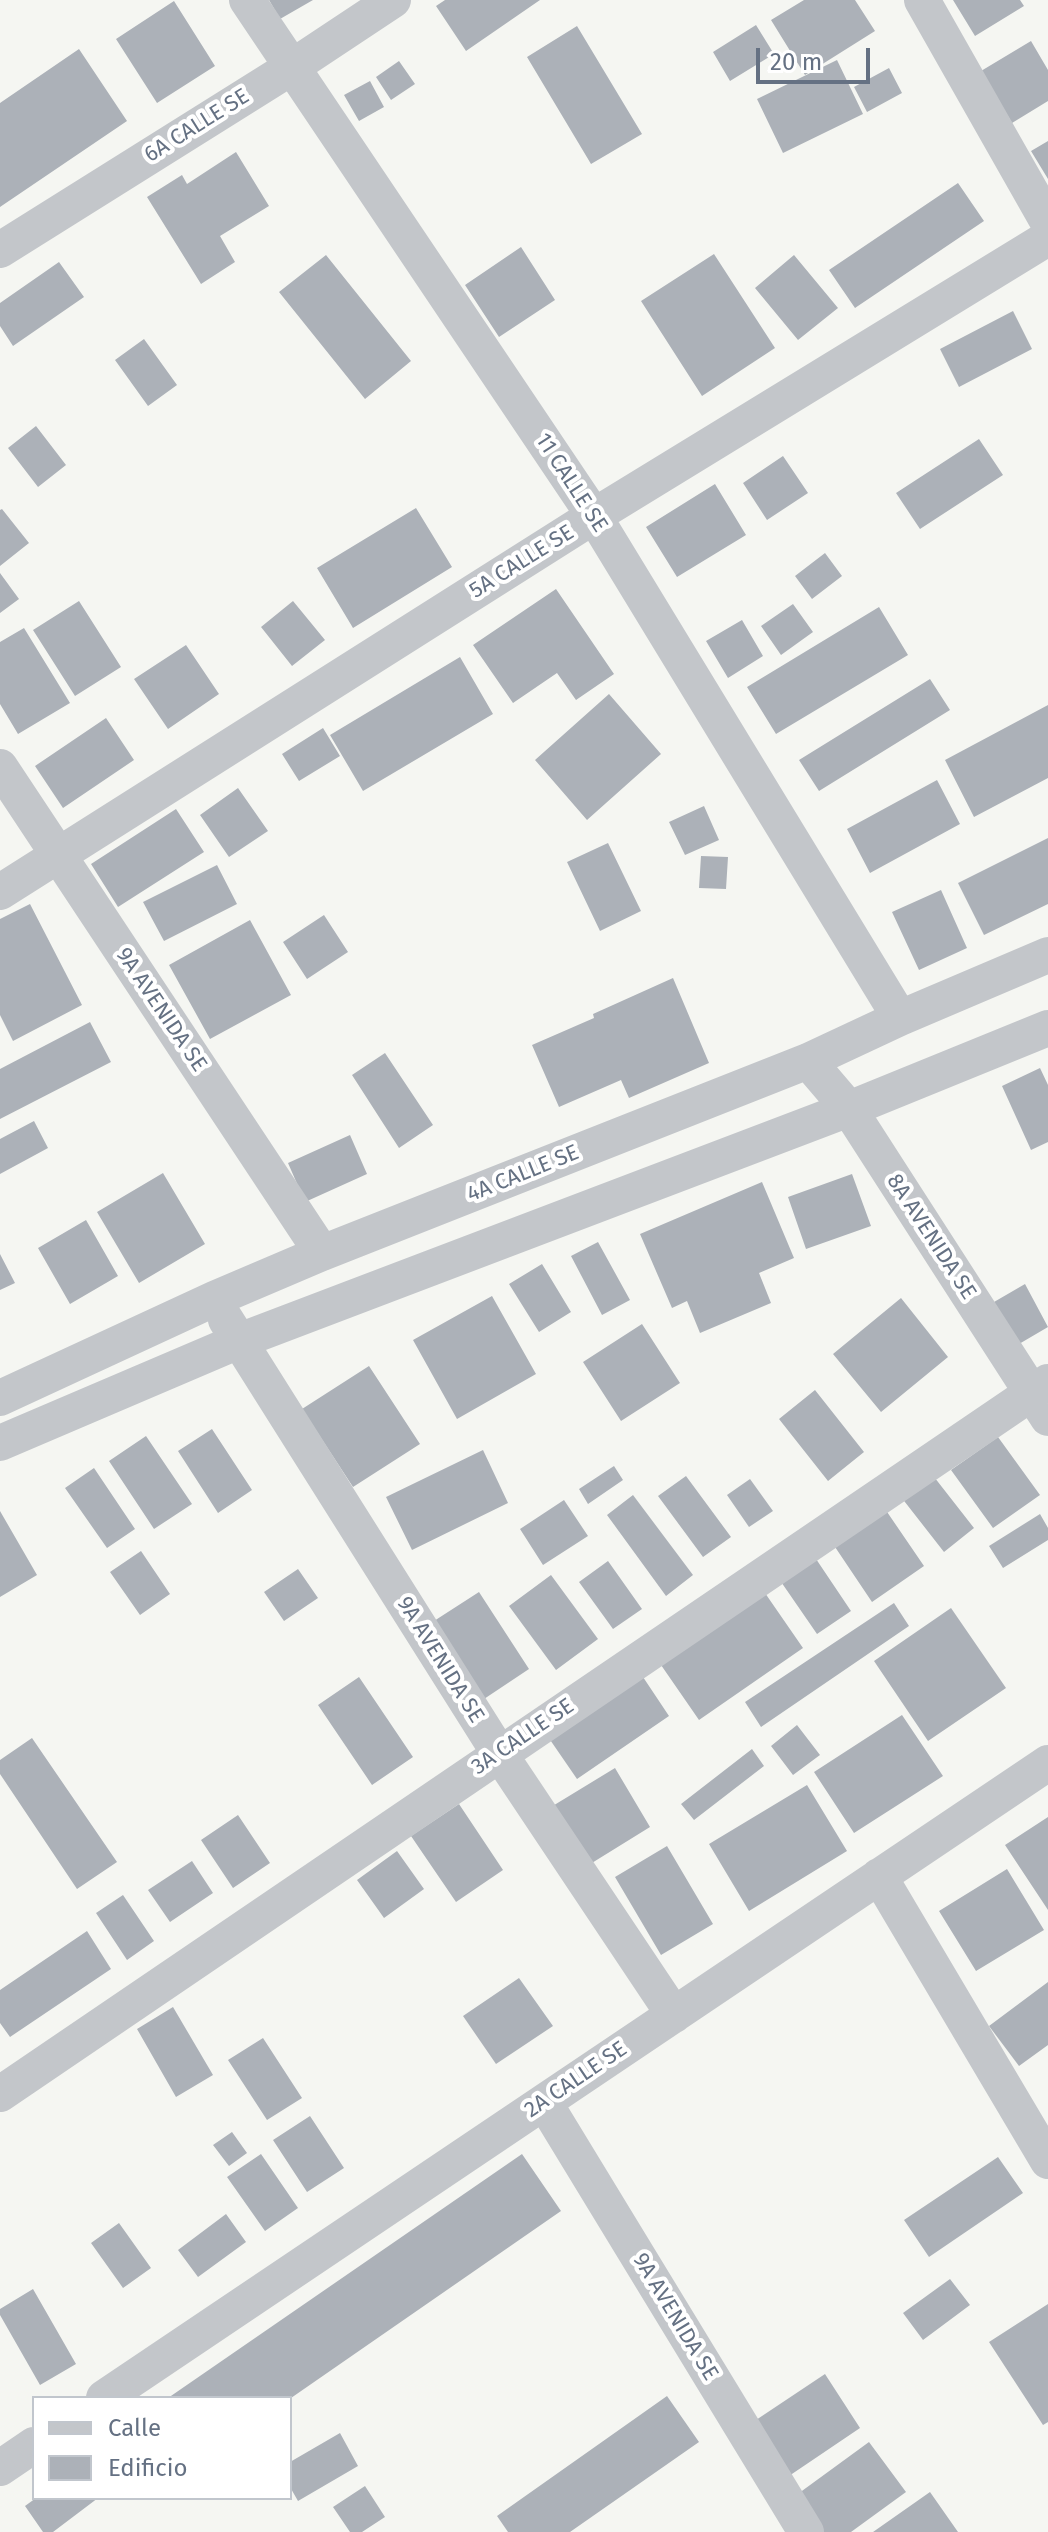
<!DOCTYPE html>
<style>
body{margin:0}
#map{position:relative;width:1048px;height:2532px;overflow:hidden;background:#f5f6f2;font-family:"Fira Sans",sans-serif}
canvas{display:block}
.legend{position:absolute;left:32px;top:2396px;width:260px;height:104px;box-sizing:border-box;background:#fff;border:2px solid #c1c6cd;margin:0;padding:10px 14px;list-style:none;font-size:24px;color:#657183}
.legend li{display:flex;align-items:center;gap:16px;height:40px}
.legend b{width:40px;border:2px solid #c1c6cd}
.scale{position:absolute;left:756px;top:48px;width:114px;height:36px;box-sizing:border-box;border:4px solid #657183;border-top:0;padding-left:10px;font-size:24px;line-height:28px;white-space:nowrap;color:#657183;-webkit-text-stroke:6px #fff;paint-order:stroke}
</style>
<div id="map">
<canvas width="1048" height="2532"></canvas>
<ul class="legend">
<li><b style="height:10px;background:#c3c6ca"></b>Calle</li>
<li><b style="height:22px;background:#acb1b8"></b>Edificio</li>
</ul>
<div class="scale">20 m</div>
</div>
<script>
const ctx = document.querySelector('canvas').getContext('2d');
ctx.lineJoin = 'round';
function paint(path, color) {
  ctx.fillStyle = color;
  ctx.fill(path, 'evenodd');
}
function toPath(rows) {
  const path = new Path2D();
  for (const r of rows) {
    path.moveTo(r[0], r[1]);
    for (let i = 2; i < r.length; i += 2) path.lineTo(r[i], r[i + 1]);
  }
  return path;
}
function strokePath(path, color, width, dash) {
  ctx.strokeStyle = color;
  ctx.lineWidth = width;
  ctx.lineCap = dash ? 'butt' : 'round';
  ctx.setLineDash(dash || []);
  ctx.stroke(path);
}
function label(font, color, halo, rows, align = 'center') {
  ctx.font = font + ' "Fira Sans",sans-serif';
  ctx.lineWidth = 8;
  ctx.setLineDash([]);
  ctx.textBaseline = 'middle';
  ctx.strokeStyle = halo;
  ctx.fillStyle = color;
  for (const [text, x, y, turn = 0] of rows) {
    ctx.save();
    ctx.translate(x, y);
    ctx.rotate((+turn || 0) * Math.PI / 180);
    ctx.textAlign = isNaN(turn) ? turn : align;
    if (halo) ctx.strokeText(text, 0, 0);
    ctx.fillText(text, 0, 0);
    ctx.restore();
  }
}
const building = toPath([
 [269,0,313,0,280,19],
 [445,0,540,0,466,51,436,6],
 [804,0,855,0,875,31,805,75,771,20],
 [953,0,1020,0,1024,6,975,36],
 [174,1,215,66,157,103,116,39],
 [756,25,774,54,730,81,713,52],
 [577,26,642,134,591,164,527,57],
 [1031,41,1048,70,1048,101,1012,123,981,71],
 [79,49,127,121,0,207,0,103],
 [837,60,863,114,783,153,757,99],
 [399,61,415,84,391,100,376,77],
 [889,68,902,93,867,112,854,87],
 [370,81,384,107,359,121,344,95],
 [1048,141,1048,179,1031,151],
 [236,152,269,206,220,236,235,262,201,284,147,197,182,175,187,184],
 [958,183,984,221,855,308,829,270],
 [521,247,555,300,499,337,465,285],
 [714,254,775,348,702,396,641,301],
 [326,255,411,361,365,399,279,292],
 [794,255,838,308,798,340,755,288],
 [59,262,84,297,13,346,0,326,0,303],
 [1013,311,1032,349,959,387,940,349],
 [144,339,177,385,148,406,115,360],
 [36,426,66,465,38,487,8,448],
 [979,439,1003,475,920,529,896,493],
 [783,456,808,493,767,520,743,483],
 [715,484,746,535,677,577,646,527],
 [416,508,452,567,353,628,317,568],
 [2,509,29,543,0,566,0,510],
 [825,553,842,576,812,599,795,576],
 [0,573,19,599,0,613],
 [556,589,614,674,576,700,557,673,513,703,473,645],
 [79,601,121,667,75,696,33,630],
 [293,601,325,640,292,666,261,627],
 [793,604,813,632,781,655,761,626],
 [879,607,908,655,776,734,747,687],
 [742,620,763,656,728,678,706,641],
 [24,628,70,703,18,734,0,704,0,642],
 [186,645,219,694,168,729,134,679],
 [460,657,493,714,363,791,330,735],
 [930,679,950,710,819,791,799,760],
 [609,694,661,754,587,820,535,760],
 [1048,705,1048,778,974,817,945,760],
 [106,718,134,760,63,808,35,766],
 [323,728,340,756,299,781,282,754],
 [937,780,960,824,870,873,847,829],
 [238,788,268,831,229,857,200,815],
 [704,806,719,840,685,855,669,822],
 [176,809,204,852,118,907,91,864],
 [1048,838,1048,904,984,935,958,883],
 [608,843,641,911,600,931,567,862],
 [701,856,728,857,726,889,699,888],
 [217,865,237,904,164,941,143,902],
 [941,890,967,948,919,970,892,912],
 [30,904,82,1005,13,1041,0,1015,0,919],
 [324,915,348,952,307,979,283,942],
 [250,920,291,995,210,1039,169,965],
 [673,978,709,1063,629,1098,621,1080,559,1107,532,1045,594,1018,593,1014],
 [90,1022,111,1062,0,1119,0,1069],
 [385,1053,433,1125,399,1148,352,1075],
 [1040,1068,1048,1085,1048,1142,1031,1150,1002,1086],
 [34,1121,48,1148,0,1174,0,1139],
 [350,1135,367,1174,305,1202,288,1163],
 [163,1173,205,1244,139,1283,97,1212],
 [852,1174,871,1226,806,1249,788,1197],
 [762,1182,794,1258,759,1273,771,1303,700,1333,687,1301,672,1308,640,1234],
 [86,1220,118,1276,70,1304,38,1248],
 [598,1242,630,1300,602,1315,571,1256],
 [0,1254,15,1283,0,1290],
 [542,1264,571,1312,539,1332,509,1284],
 [1025,1284,1048,1327,1019,1344,994,1302],
 [492,1296,536,1374,457,1419,413,1340],
 [901,1298,948,1357,881,1412,833,1354],
 [642,1324,680,1383,621,1421,583,1362],
 [369,1366,420,1444,353,1487,302,1409],
 [815,1390,864,1452,828,1481,779,1419],
 [212,1429,252,1490,218,1513,178,1451],
 [146,1436,192,1504,154,1529,109,1461],
 [998,1437,1040,1495,993,1528,951,1470],
 [483,1450,508,1503,412,1550,386,1497],
 [614,1466,623,1480,588,1504,579,1489],
 [94,1468,135,1529,107,1548,65,1488],
 [931,1473,974,1528,944,1552,901,1497],
 [686,1476,731,1537,703,1557,658,1496],
 [750,1479,773,1511,749,1527,727,1495],
 [633,1495,693,1575,666,1596,607,1515],
 [564,1500,588,1536,543,1565,520,1529],
 [883,1506,924,1566,872,1602,831,1541],
 [0,1511,37,1575,0,1597],
 [1040,1514,1048,1528,1048,1540,1003,1568,989,1546],
 [141,1551,170,1594,140,1615,110,1572],
 [812,1553,851,1611,817,1634,777,1576],
 [608,1561,642,1609,613,1629,579,1582],
 [298,1569,318,1598,284,1621,264,1592],
 [551,1575,598,1639,556,1670,509,1606],
 [479,1592,529,1669,484,1699,434,1621],
 [765,1593,803,1648,699,1720,661,1665],
 [894,1603,909,1626,761,1727,745,1702],
 [951,1608,1006,1688,928,1741,874,1661],
 [637,1668,669,1716,577,1779,544,1731],
 [359,1677,413,1757,372,1785,318,1705],
 [902,1715,943,1776,854,1833,814,1772],
 [797,1725,820,1755,793,1775,771,1746],
 [32,1738,117,1862,77,1889,0,1774,0,1760],
 [752,1749,764,1766,694,1820,681,1804],
 [615,1768,650,1827,587,1866,551,1807],
 [807,1785,847,1851,749,1911,709,1844],
 [459,1804,503,1870,456,1902,411,1836],
 [238,1815,270,1863,233,1888,201,1840],
 [1048,1817,1048,1910,1005,1845],
 [667,1846,713,1924,661,1955,615,1877],
 [397,1851,424,1889,384,1918,357,1880],
 [192,1861,213,1893,170,1922,148,1890],
 [1007,1869,1044,1930,976,1971,939,1911],
 [123,1895,154,1941,127,1960,96,1913],
 [87,1931,111,1969,10,2037,0,2023,0,1990],
 [519,1978,553,2026,496,2064,463,2016],
 [1048,1982,1048,2045,1019,2066,989,2026],
 [173,2007,213,2075,176,2097,137,2029],
 [263,2038,302,2098,267,2120,228,2060],
 [310,2116,344,2168,307,2192,273,2140],
 [232,2132,247,2153,229,2166,213,2145],
 [261,2154,298,2208,265,2231,227,2177],
 [522,2154,561,2211,291,2398,168,2398],
 [998,2157,1023,2193,929,2257,904,2220],
 [226,2214,246,2242,198,2277,178,2250],
 [119,2223,151,2268,123,2288,91,2243],
 [950,2279,970,2305,923,2340,903,2313],
 [33,2289,76,2364,40,2385,0,2315,0,2309],
 [1048,2304,1048,2422,1043,2425,989,2342],
 [825,2374,860,2428,786,2478,750,2424],
 [667,2396,699,2442,570,2532,508,2532,497,2516],
 [340,2433,358,2466,298,2501,290,2487,290,2462],
 [869,2442,906,2492,851,2532,821,2532,795,2496],
 [365,2486,385,2517,362,2532,350,2532,333,2507],
 [930,2492,958,2532,873,2532],
 [36,2498,98,2498,53,2532,43,2532,25,2506]
]);
const minor = toPath([
 [247,0,594,516,900,1018],
 [922,0,1048,222],
 [0,250,292,67,393,0],
 [0,767,322,1253],
 [0,892,594,516,1048,238],
 [808,1061,849,1109,1048,1418],
 [226,1320,499,1753,674,2015],
 [0,1398,214,1299,322,1253,808,1061,900,1018,1048,955],
 [0,1443,239,1341,849,1109,1048,1028],
 [879,1876,1048,2161],
 [0,2094,1048,1382],
 [544,2102,806,2532],
 [104,2398,1048,1763],
 [0,2468,34,2445]
]);
const streetNames = [
 ["6A CALLE SE",197,126,-32],
 ["11 CALLE SE",571,483,57],
 ["5A CALLE SE",522,562,-32],
 ["9A AVENIDA SE",161,1010,56],
 ["4A CALLE SE",523,1174,-22],
 ["8A AVENIDA SE",931,1237,57],
 ["9A AVENIDA SE",440,1660,58],
 ["3A CALLE SE",523,1737,-34],
 ["2A CALLE SE",576,2080,-34],
 ["9A AVENIDA SE",675,2317,59]
];
paint(building, '#acb1b8');
strokePath(minor, '#c3c6ca', 36);
label('22px', '#657183', '#fff', streetNames);
</script>
